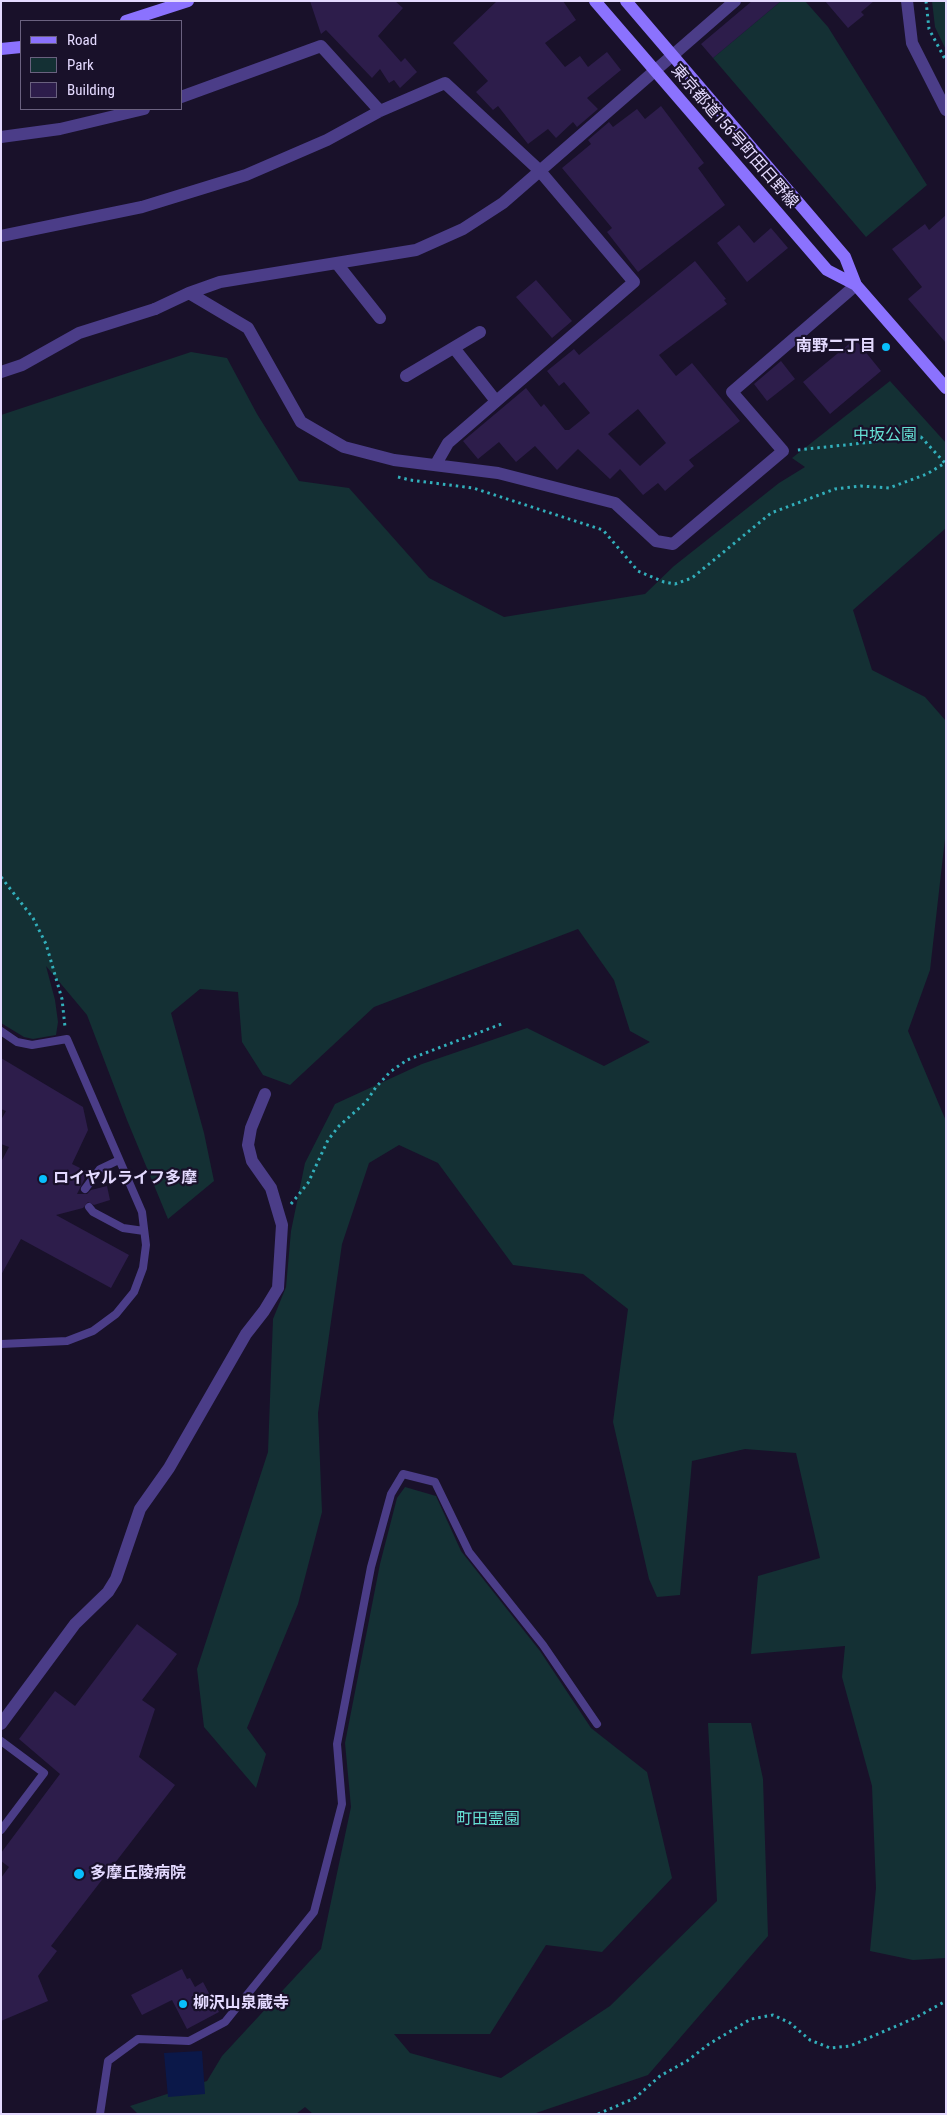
<!DOCTYPE html>
<meta charset="utf-8">
<style>
body{margin:0}
#map{position:relative;width:947px;height:2115px;overflow:hidden;background:#19112a;font-family:"Roboto Condensed",sans-serif}
canvas{display:block}
.frame{position:absolute;inset:0;border:2px solid #e4daff;pointer-events:none}
.legend{position:absolute;left:20px;top:20px;width:162px;height:90px;box-sizing:border-box;background:#19112a;border:1px solid #6a617f;margin:0;padding:6px 9px;list-style:none;font-size:15px;color:#e4daff}
.legend li{display:flex;align-items:center;gap:10px;height:25px}
.legend b{width:25px;border:1px solid #6a617f}
</style>
<div id="map">
<canvas width="947" height="2115"></canvas>
<div class="frame"></div>
<ul class="legend">
<li><b style="height:6px;background:#8b72fe"></b>Road</li>
<li><b style="height:14px;background:#143034"></b>Park</li>
<li><b style="height:14px;background:#2d1d4b"></b>Building</li>
</ul>
</div>
<script>
const ctx = document.querySelector('canvas').getContext('2d');
ctx.lineJoin = 'round';
function paint(path, color) {
  ctx.fillStyle = color;
  ctx.fill(path, 'evenodd');
}
function toPath(rows) {
  const path = new Path2D();
  for (const r of rows) {
    path.moveTo(r[0], r[1]);
    for (let i = 2; i < r.length; i += 2) path.lineTo(r[i], r[i + 1]);
  }
  return path;
}
function strokePath(path, color, width, dash) {
  ctx.strokeStyle = color;
  ctx.lineWidth = width;
  ctx.lineCap = dash ? 'butt' : 'round';
  ctx.setLineDash(dash || []);
  ctx.stroke(path);
}
function label(font, color, halo, rows, align = 'center') {
  ctx.font = font + ' "Roboto Condensed","Noto Sans JP",sans-serif';
  ctx.lineWidth = 4.5;
  ctx.setLineDash([]);
  ctx.textBaseline = 'middle';
  ctx.strokeStyle = halo;
  ctx.fillStyle = color;
  for (const [text, x, y, turn = 0] of rows) {
    ctx.save();
    ctx.translate(x, y);
    ctx.rotate((+turn || 0) * Math.PI / 180);
    ctx.textAlign = isNaN(turn) ? turn : align;
    if (halo) ctx.strokeText(text, 0, 0);
    ctx.fillText(text, 0, 0);
    ctx.restore();
  }
}
const green = toPath([
 [781,1,805,1,828,27,927,185,866,237,713,58],
 [932,1,946,1,946,50,935,27],
 [191,352,227,358,257,414,299,481,349,488,429,578,504,617,645,594,674,566,779,483,805,467,792,458,890,381,946,443,946,528,853,610,872,670,925,697,946,721,946,830,930,970,908,1031,946,1121,946,1958,913,1960,870,1951,876,1888,872,1786,842,1677,845,1646,751,1654,758,1576,820,1558,796,1453,745,1449,692,1461,680,1595,657,1597,649,1579,613,1422,628,1309,583,1274,513,1265,438,1163,399,1145,369,1163,342,1244,318,1413,322,1512,298,1604,247,1728,266,1754,256,1788,204,1727,197,1669,268,1452,273,1319,286,1287,291,1231,305,1163,335,1104,422,1064,527,1028,604,1066,650,1042,630,1031,614,980,578,929,374,1007,290,1085,263,1075,242,1042,238,992,200,989,171,1013,204,1133,214,1181,168,1219,127,1120,87,1015,46,966,55,1000,58,1022,56,1035,33,1039,24,1037,1,1023,1,415],
 [405,1487,436,1496,461,1551,540,1651,591,1728,647,1772,672,1878,602,1952,546,1945,490,2034,394,2034,410,2053,501,2078,610,2006,717,1901,708,1723,751,1723,763,1779,768,1936,648,2075,533,2114,313,2114,305,2107,296,2114,138,2114,130,2106,207,2081,222,2056,321,1949,351,1807,345,1743,380,1564,397,1498]
]);
const water = toPath([
 [202,2051,205,2094,168,2097,164,2053]
]);
const building = toPath([
 [310,1,395,1,403,8,378,36,401,62,405,58,417,72,400,88,394,80,389,83,380,69,372,78,326,30,321,34],
 [497,1,563,1,576,20,545,43,565,67,580,56,588,67,607,52,621,70,587,98,598,109,577,127,573,122,556,138,548,129,528,144,498,106,493,110,476,92,488,81,453,43],
 [752,1,781,1,713,58,701,44],
 [825,1,874,1,861,12,864,15,848,28],
 [661,106,704,163,698,168,725,205,638,272,607,232,612,228,562,168,591,144,588,140,609,122,613,127,637,109,645,119],
 [946,215,946,343,908,299,922,287,892,249,925,224,929,230],
 [739,225,754,243,771,228,788,248,747,282,717,243],
 [695,261,726,299,724,300,727,304,659,355,676,376,692,363,740,421,689,460,694,466,665,491,658,483,643,495,620,469,610,479,578,449,557,470,535,446,516,462,499,442,478,459,463,441,526,388,541,407,544,404,565,430,569,430,590,413,564,382,559,386,547,371,574,349,579,355],
 [638,409,666,443,640,466,608,434],
 [536,280,572,321,552,338,516,297],
 [855,339,881,371,830,414,803,382],
 [781,361,795,379,767,401,754,384],
 [1,1058,83,1107,88,1130,72,1164,88,1172,77,1194,87,1194,91,1190,107,1186,110,1200,94,1205,88,1202,83,1208,56,1215,129,1255,111,1288,21,1239,1,1275,1,1162,9,1147,1,1144,1,1120,6,1111,1,1109],
 [137,1624,177,1654,142,1700,155,1709,139,1757,175,1785,51,1946,57,1951,38,1976,48,2001,1,2021,1,1878,9,1867,1,1861,1,1853,60,1774,19,1739,55,1691,75,1706],
 [182,1969,187,1979,190,1978,195,1987,203,1982,219,2012,187,2029,172,2000,142,2015,131,1995]
]);
const path = toPath([
 [926,1,929,29,946,61],
 [398,477,410,480,473,488,603,530,638,571,664,582,675,584,692,578,771,513,835,489,861,486,889,488,927,474,945,463,921,437,797,450],
 [1,877,33,918,46,944,62,999,65,1027],
 [291,1204,308,1183,328,1140,339,1126,366,1102,376,1087,390,1072,407,1060,504,1023],
 [598,2114,635,2098,660,2076,687,2061,709,2044,751,2019,773,2015,790,2023,810,2040,830,2048,850,2046,915,2018,946,2001]
]);
const service = toPath([
 [1,1031,17,1042,32,1045,67,1039,142,1212,146,1245,143,1268,134,1292,116,1314,93,1331,67,1341,1,1344],
 [85,1189,100,1169,119,1160],
 [89,1207,93,1212,123,1228,144,1231],
 [1,1741,44,1773,1,1830],
 [100,2114,108,2061,138,2039,189,2041,225,2022,314,1912,342,1804,337,1744,371,1567,391,1494,403,1474,435,1482,469,1552,543,1645,597,1724]
]);
const minor = toPath([
 [907,1,912,43,946,110],
 [181,97,321,46,380,111],
 [1,137,60,129,144,109],
 [1,236,142,207,246,175,327,140,380,111,445,83,539,170,634,282,448,443,436,464],
 [338,265,380,318],
 [189,293,248,328,301,422,344,447,394,460,498,473,615,503,656,541,673,544,783,451,732,392,856,285],
 [155,309,189,293,220,282,416,250,463,229,503,203,735,1],
 [454,348,496,401],
 [406,376,480,332],
 [1,1724,75,1624,108,1592,116,1579,140,1509,169,1468,246,1334,264,1311,278,1288,282,1225,271,1188,252,1161,248,1145,251,1128,265,1094]
]);
const tertiary = toPath([
 [1,372,22,365,79,333,155,309]
]);
const secondary = toPath([
 [595,1,827,270,856,285],
 [626,1,845,257,856,285,946,388],
 [126,21,188,1],
 [1,49,21,47]
]);
const markers = [
 [886,347,5,"#08bffc"],
 [43,1179,5,"#08bffc"],
 [79,1874,6,"#08bffc"],
 [183,2004,5,"#08bffc"]
];
const streetNames = [
 ["東京都道156号町田日野線",734,137,49]
];
const poiNames = [
 ["南野二丁目",876,347,"right"],
 ["ロイヤルライフ多摩",53,1179],
 ["多摩丘陵病院",90,1874],
 ["柳沢山泉蔵寺",193,2004]
];
const parkNames = [
 ["中坂公園",885,436],
 ["町田霊園",488,1820]
];
paint(green, '#143034');
paint(water, '#0b1849');
paint(building, '#2d1d4b');
strokePath(path, '#32afbb', 3, [2.5, 4]);
strokePath(service, '#4b3d88', 8);
strokePath(minor, '#4b3d88', 12);
strokePath(tertiary, '#4b3d88', 12);
strokePath(secondary, '#8b72fe', 12);
for (const [x, y, r, color] of markers) {
  const dot = new Path2D();
  dot.arc(x, y, r, 0, 2 * Math.PI);
  ctx.fillStyle = color;
  ctx.fill(dot);
  strokePath(dot, '#19112a', 2);
}
label('16px', '#e4daff', '#19112a', streetNames);
label('bold 16px', '#e4daff', '#19112a', poiNames, 'left');
label('16px', '#65e0d4', '#19112a', parkNames);
</script>
